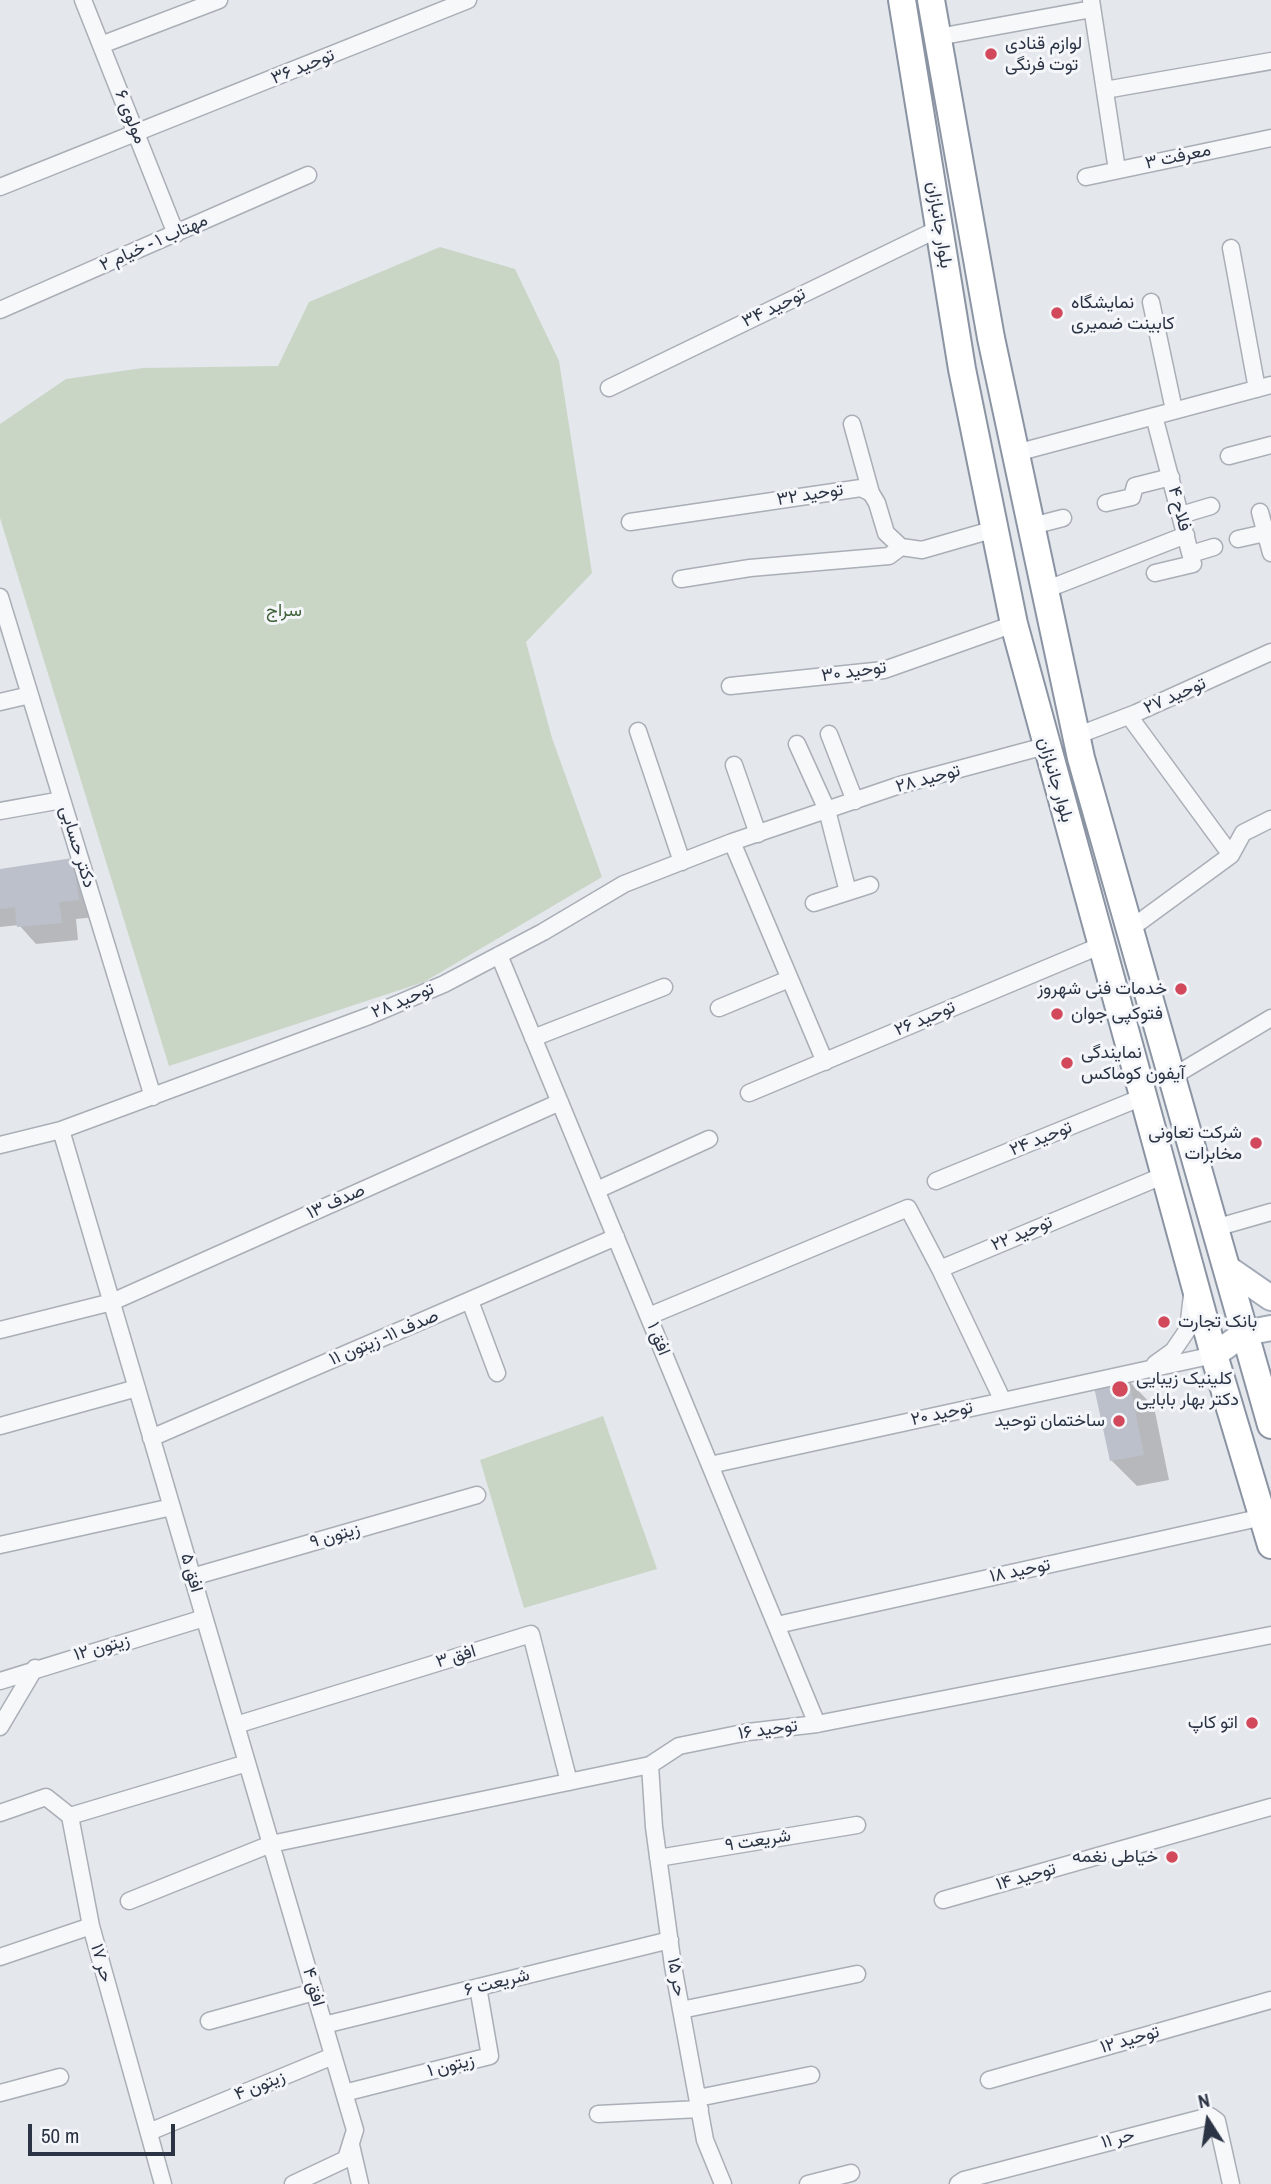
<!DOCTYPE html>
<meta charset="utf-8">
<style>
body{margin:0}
#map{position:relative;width:1271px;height:2184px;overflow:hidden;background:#e4e7ec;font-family:"Archivo Narrow",sans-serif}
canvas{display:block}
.north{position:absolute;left:1173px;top:2086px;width:70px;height:70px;-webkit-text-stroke:5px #f4f6f9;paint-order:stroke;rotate:348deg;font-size:19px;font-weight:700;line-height:28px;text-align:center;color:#2b3445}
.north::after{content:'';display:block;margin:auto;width:24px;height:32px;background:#2b3445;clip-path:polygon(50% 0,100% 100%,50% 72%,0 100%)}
.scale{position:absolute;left:28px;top:2124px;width:147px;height:32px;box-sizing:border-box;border:4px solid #2b3445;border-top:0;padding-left:9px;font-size:21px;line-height:24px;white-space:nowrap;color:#2b3445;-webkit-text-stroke:5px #f4f6f9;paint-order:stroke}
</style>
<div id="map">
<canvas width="1271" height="2184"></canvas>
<div class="north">N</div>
<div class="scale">50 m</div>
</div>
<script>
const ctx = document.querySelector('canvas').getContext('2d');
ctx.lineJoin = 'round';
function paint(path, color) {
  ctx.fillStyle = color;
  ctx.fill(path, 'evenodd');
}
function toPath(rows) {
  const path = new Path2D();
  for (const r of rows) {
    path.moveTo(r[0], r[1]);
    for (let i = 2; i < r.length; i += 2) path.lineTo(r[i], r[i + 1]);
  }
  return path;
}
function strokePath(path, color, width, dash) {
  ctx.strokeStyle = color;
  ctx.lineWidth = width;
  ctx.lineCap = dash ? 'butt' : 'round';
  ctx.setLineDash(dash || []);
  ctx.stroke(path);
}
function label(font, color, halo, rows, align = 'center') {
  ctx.font = font + ' "Archivo Narrow",Vazirmatn,sans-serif';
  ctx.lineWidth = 6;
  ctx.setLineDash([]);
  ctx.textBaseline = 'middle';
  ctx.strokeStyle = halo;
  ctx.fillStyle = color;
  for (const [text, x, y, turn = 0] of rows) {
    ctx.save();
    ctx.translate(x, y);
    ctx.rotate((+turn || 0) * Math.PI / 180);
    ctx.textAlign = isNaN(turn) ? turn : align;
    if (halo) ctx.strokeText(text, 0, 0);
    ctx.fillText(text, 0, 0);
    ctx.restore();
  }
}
const green = toPath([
 [440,247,515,269,559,361,592,573,526,642,552,738,602,877,424,982,169,1066,0,518,0,424,66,379,143,368,278,366,309,302],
 [603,1416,657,1569,524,1608,480,1460]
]);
const shadow = toPath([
 [73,860,96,917,76,919,78,940,36,944,19,925,0,927,0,870],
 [1129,1381,1154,1407,1169,1480,1137,1486,1111,1460]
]);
const building = toPath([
 [73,858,79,900,59,902,62,923,17,927,15,907,0,909,0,869],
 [1129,1380,1144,1455,1110,1461,1094,1387]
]);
const minor = toPath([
 [83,0,176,234],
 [1091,0,1117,170],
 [938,37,1092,9],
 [101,45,219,0],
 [1105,90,1271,61],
 [1086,177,1271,138],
 [0,187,468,0],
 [1231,248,1257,389],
 [1151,302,1174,410],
 [0,310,308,175],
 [609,388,940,228],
 [1154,416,1193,564,1155,573],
 [852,424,871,493],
 [1016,453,1271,385],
 [1229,456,1271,445],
 [1106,503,1132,497,1135,486,1171,477],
 [1260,512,1271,553],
 [1181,515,1211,506],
 [630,522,861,488,871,493,877,503,886,533,901,547,922,550,995,529],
 [1032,526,1063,518],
 [1238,539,1265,533],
 [1191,554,1214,547],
 [681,579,750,568,889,556,901,547],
 [1045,590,1186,535],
 [0,597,153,1097],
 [730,686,884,670,1014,624],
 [0,702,30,695],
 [1129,716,1231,855],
 [638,731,682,862],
 [829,734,855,801],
 [1076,736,1136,713,1271,652],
 [797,744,827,810,848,892],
 [734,765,758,834],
 [0,811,62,800],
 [732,842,825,1062],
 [814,903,870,885],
 [1130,929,1231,855,1243,833,1271,819],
 [499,955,817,1724],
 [719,1008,789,979],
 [533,1038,664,987],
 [1172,1077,1271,1018],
 [749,1093,1102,945],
 [61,1130,355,2130,346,2159,293,2184],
 [0,1145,61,1130,369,1016,444,984,543,932,624,884,732,842,900,785,1045,746],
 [936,1181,1145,1096],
 [597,1190,709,1139],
 [1215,1228,1271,1212],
 [940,1269,1003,1401],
 [470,1301,497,1373],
 [649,1316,908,1208,940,1269,1167,1174],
 [0,1330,112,1302,560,1102],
 [1155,1364,1173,1351,1188,1329,1192,1295],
 [0,1426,137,1388],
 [151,1438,616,1237],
 [710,1465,1214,1355],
 [0,1545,172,1507],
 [192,1577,477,1495],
 [777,1625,1263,1517],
 [0,1681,204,1618],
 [236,1725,531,1634,569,1782],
 [0,1727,35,1668],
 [650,1765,654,1827,673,1966,705,2140,723,2184],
 [0,1813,46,1797,70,1816,91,1926,163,2184],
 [70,1816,247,1763],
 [658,1858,857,1825],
 [943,1900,1271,1807],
 [129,1901,271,1844,650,1765,679,1746,748,1732,817,1724,1271,1635],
 [0,1957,91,1926],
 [681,2010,857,1974],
 [209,2021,314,1992],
 [324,2025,670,1940],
 [989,2080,1271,2000],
 [0,2093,60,2077],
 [344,2093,490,2056,478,1987],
 [698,2098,811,2075],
 [598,2114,700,2109],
 [149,2132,333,2056],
 [351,2145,360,2184],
 [808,2184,851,2173],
 [958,2184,964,2180,1210,2116,1217,2121,1231,2184]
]);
const primary = toPath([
 [1226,1267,1271,1298],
 [1214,1355,1245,1333,1271,1328]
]);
const trunk = toPath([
 [902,0,962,369,1014,624,1214,1355,1271,1545],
 [931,0,991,338,1081,758,1271,1425]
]);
const markers = [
 [991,54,7,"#d1495b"],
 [1057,313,7,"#d1495b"],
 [1181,989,7,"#d1495b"],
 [1057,1014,7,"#d1495b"],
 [1067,1063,7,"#d1495b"],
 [1256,1143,7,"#d1495b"],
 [1164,1322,7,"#d1495b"],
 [1120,1389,9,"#d1495b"],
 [1119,1421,7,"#d1495b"],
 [1252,1723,7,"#d1495b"],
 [1172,1857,7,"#d1495b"]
];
const poiNames = [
 ["لوازم قنادی",1005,44],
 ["توت فرنگی",1005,65],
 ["نمایشگاه",1071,303],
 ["کابینت ضمیری",1071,324],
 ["خدمات فنی شهروز",1167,989,"right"],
 ["فتوکپی جوان",1071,1014],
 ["نمایندگی",1081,1053],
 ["آیفون کوماکس",1081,1074],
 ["شرکت تعاونی",1242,1133,"right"],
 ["مخابرات",1242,1154,"right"],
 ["بانک تجارت",1178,1322],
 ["کلینیک زیبایی",1136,1379],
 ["دکتر بهار بابایی",1136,1400],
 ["ساختمان توحید",1105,1421,"right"],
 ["اتو کاپ",1238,1723,"right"],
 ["خیاطی نغمه",1158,1857,"right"]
];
const streetNames = [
 ["توحید ۳۶",303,67,-22],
 ["مولوی ۶",130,117,68],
 ["معرفت ۳",1178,157,-12],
 ["بلوار جانبازان",939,225,81],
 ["مهتاب ۱ - خیام ۲",154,243,-24],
 ["توحید ۳۴",774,308,-26],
 ["توحید ۳۲",810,495,-9],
 ["فلاح ۴",1179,509,75],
 ["توحید ۳۰",854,672,-8],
 ["توحید ۲۷",1175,696,-24],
 ["توحید ۲۸",928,779,-15],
 ["بلوار جانبازان",1055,780,74],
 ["دکتر حسابی",77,847,73],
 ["توحید ۲۸",403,1001,-23],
 ["توحید ۲۶",925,1019,-23],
 ["توحید ۲۴",1041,1139,-22],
 ["صدف ۱۳",336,1202,-24],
 ["توحید ۲۲",1022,1234,-23],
 ["صدف ۱۱- زیتون ۱۱",384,1338,-23],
 ["افق ۱",658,1339,68],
 ["توحید ۲۰",942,1414,-12],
 ["زیتون ۹",335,1536,-16],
 ["توحید ۱۸",1020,1571,-12],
 ["افق ۵",191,1573,74],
 ["زیتون ۱۲",102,1648,-16],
 ["افق ۳",456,1657,-17],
 ["توحید ۱۶",768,1730,-8],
 ["شریعت ۹",758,1841,-9],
 ["توحید ۱۴",1026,1877,-16],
 ["حر ۱۷",101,1963,74],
 ["حر ۱۵",676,1977,80],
 ["شریعت ۶",497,1983,-14],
 ["افق ۴",313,1987,74],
 ["توحید ۱۲",1130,2040,-16],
 ["زیتون ۱",451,2066,-14],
 ["زیتون ۴",260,2086,-22],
 ["حر ۱۱",1118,2139,-15]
];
const parkNames = [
 ["سراج",284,611]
];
paint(green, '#c9d6c5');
paint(shadow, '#0003');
paint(building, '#bbc0ca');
strokePath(minor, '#a9aeb7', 19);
strokePath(primary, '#a3abb8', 28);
strokePath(trunk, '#8b94a3', 30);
strokePath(minor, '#f7f8fa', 16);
strokePath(primary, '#fff', 24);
strokePath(trunk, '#fff', 26);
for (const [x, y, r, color] of markers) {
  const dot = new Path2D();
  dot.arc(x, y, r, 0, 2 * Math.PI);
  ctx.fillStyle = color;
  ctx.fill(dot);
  strokePath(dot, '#f4f6f9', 2.5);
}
label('18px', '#2b3445', '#f4f6f9', poiNames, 'left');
label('18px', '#2b3445', '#f4f6f9', streetNames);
label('18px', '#3f6138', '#f4f6f9', parkNames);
</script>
